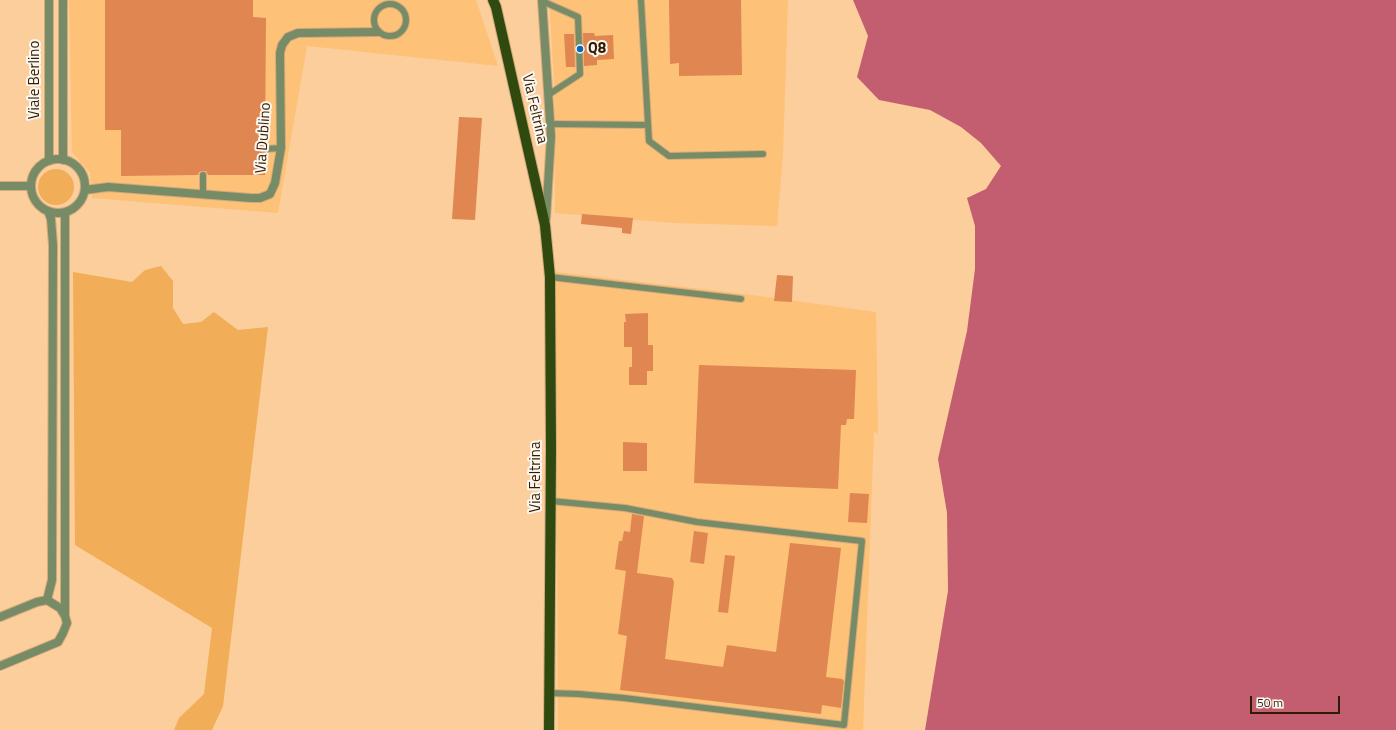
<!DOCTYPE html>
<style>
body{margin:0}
#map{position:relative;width:1396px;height:730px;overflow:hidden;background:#fbce9b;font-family:"Titillium Web",sans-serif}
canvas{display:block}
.scale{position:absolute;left:1250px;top:696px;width:90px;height:18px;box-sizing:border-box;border:2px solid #311c01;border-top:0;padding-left:5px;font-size:12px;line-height:14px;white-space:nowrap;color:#311c01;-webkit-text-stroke:3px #fdf7f1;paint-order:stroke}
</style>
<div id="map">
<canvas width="1396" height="730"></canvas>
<div class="scale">50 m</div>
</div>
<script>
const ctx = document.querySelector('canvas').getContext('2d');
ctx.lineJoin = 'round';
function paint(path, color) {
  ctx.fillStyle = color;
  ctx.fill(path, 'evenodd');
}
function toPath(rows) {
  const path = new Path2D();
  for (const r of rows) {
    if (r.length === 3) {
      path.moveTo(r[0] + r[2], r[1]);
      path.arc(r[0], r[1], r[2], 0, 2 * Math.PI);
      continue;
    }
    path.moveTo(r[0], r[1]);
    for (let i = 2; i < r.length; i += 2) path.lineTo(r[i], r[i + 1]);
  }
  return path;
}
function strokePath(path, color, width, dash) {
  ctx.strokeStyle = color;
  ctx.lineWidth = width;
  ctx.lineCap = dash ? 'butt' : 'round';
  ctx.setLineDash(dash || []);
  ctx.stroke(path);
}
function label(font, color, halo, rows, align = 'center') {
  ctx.font = font + ' "Titillium Web",sans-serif';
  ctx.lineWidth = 4;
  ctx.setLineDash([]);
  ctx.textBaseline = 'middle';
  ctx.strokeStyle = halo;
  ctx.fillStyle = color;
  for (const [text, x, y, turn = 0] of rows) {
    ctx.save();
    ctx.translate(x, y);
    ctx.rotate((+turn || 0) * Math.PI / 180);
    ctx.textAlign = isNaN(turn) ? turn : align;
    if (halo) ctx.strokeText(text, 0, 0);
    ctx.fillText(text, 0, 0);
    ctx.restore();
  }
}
const built = toPath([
 [69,0,476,0,498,66,307,46,278,213,92,198,90,173,72,152],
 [549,0,788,0,783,154,777,226,675,223,555,213,554,80],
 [556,272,744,294,876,312,878,435,874,431,863,730,558,730]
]);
const green = toPath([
 [56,187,18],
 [161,266,173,281,173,308,183,324,201,322,214,312,238,330,268,327,223,706,212,730,174,730,179,718,204,694,212,628,75,545,73,272,132,282,145,270]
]);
const water = toPath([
 [853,0,1396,0,1396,730,925,730,948,591,947,513,938,459,967,331,975,269,975,226,967,198,986,189,1001,166,981,143,961,127,930,110,879,100,857,77,868,36]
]);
const building = toPath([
 [105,0,253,0,253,17,266,18,265,144,262,146,261,149,262,152,265,153,265,175,208,175,206,171,203,171,199,172,198,175,121,176,121,130,105,130],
 [669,0,741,0,742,75,679,76,679,63,670,64],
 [583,33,594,33,595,36,613,35,614,59,597,60,597,65,584,66],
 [564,34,574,34,575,67,566,67],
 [459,117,482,118,475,220,452,219],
 [582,214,633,218,631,234,622,233,622,228,581,224],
 [777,275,793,276,792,302,774,301],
 [648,313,648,345,653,345,653,371,647,371,647,385,629,385,629,367,632,367,632,347,624,347,624,322,626,322,625,314],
 [699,365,856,370,854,419,847,419,846,425,841,425,838,489,694,483],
 [623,442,647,443,647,471,623,471],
 [850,493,869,494,867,523,848,522],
 [632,514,644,516,637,573,672,578,674,582,665,659,723,667,727,645,776,652,790,543,841,548,826,677,842,679,844,681,841,708,822,705,821,714,620,690,627,636,618,634,626,571,615,569,619,541,622,541,624,531,630,532],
 [694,531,708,533,704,564,690,562],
 [725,555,735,556,728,613,718,612]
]);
const service = toPath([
 [641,0,649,141,669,156,763,154],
 [542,1,578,17,580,74,548,95],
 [390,20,16],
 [550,124,648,125],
 [265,149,281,148],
 [203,194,203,175],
 [550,277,741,299],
 [549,693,579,694,624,698,844,725,862,541,697,522,625,508,551,501]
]);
const minor = toPath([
 [63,0,63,160],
 [542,0,551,136,546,219],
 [58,186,27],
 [49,161,49,0],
 [0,186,31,186],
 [85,190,108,187,251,198,260,198,270,194,275,183,281,148,280,53,282,45,288,37,298,33,378,32],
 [65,212,65,616],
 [47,600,52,580,53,245,51,219,48,211],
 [0,617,37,602,47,600,60,608,65,616,67,623,63,633,58,642,0,666]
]);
const primary = toPath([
 [493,0,496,7,545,225,550,277,551,449,549,730]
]);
const markers = [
 [580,49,4,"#0769b6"]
];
const poiNames = [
 ["Q8",588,49]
];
const streetNames = [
 ["Viale Berlino",35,80,-90],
 ["Via Feltrina",534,109,77],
 ["Via Dublino",264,138,-86],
 ["Via Feltrina",536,477,-90]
];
paint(built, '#fdc178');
paint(green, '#f1ad58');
paint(water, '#c25e70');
paint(building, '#df8651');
strokePath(service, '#d3aa7c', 8);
strokePath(minor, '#d3aa7c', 10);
strokePath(primary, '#d3aa7c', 12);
strokePath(service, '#778b66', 6);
strokePath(minor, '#778b66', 8);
strokePath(primary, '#2f490f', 10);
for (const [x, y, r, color] of markers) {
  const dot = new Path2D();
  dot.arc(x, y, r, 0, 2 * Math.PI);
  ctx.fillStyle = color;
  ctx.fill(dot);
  strokePath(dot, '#fdf7f1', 1.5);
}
label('bold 15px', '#311c01', '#fdf7f1', poiNames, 'left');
label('15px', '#311c01', '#fdf7f1', streetNames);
</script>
